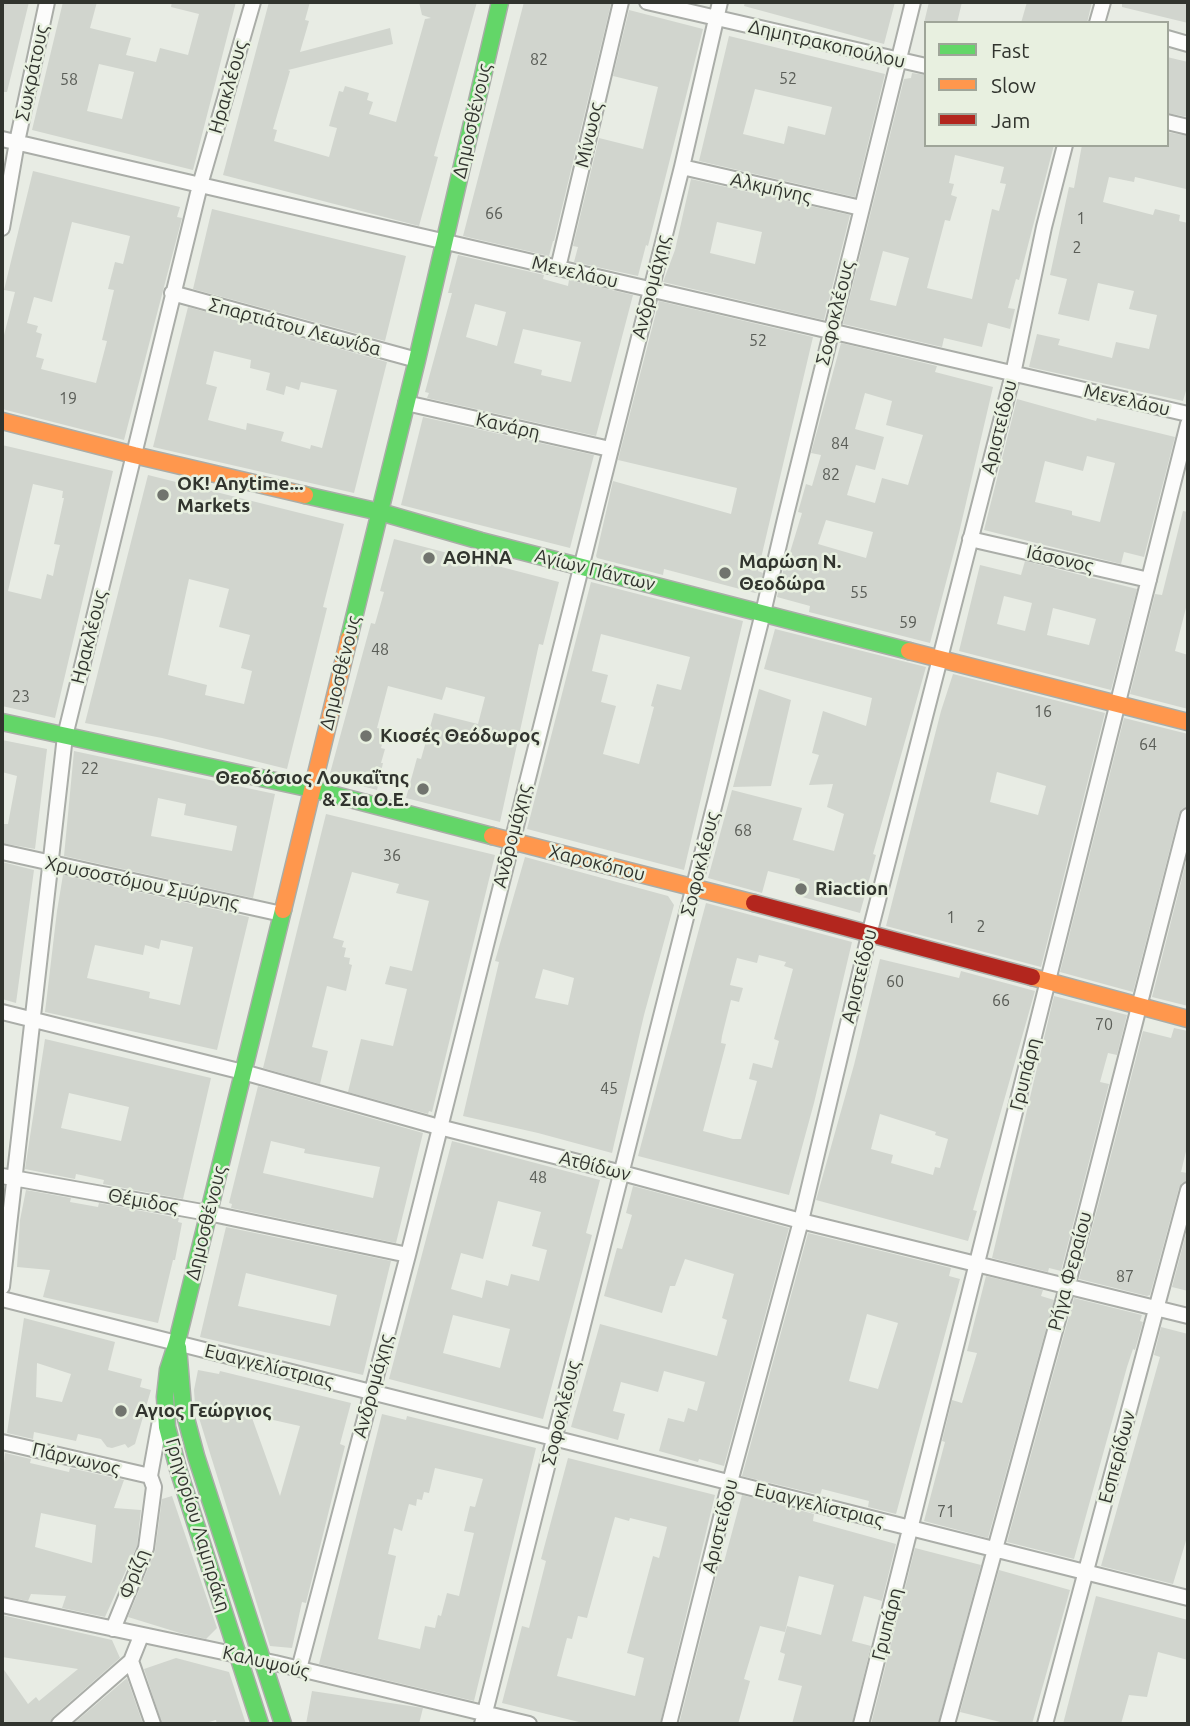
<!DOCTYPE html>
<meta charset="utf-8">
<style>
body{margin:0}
#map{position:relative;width:1190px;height:1726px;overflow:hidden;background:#e8ece4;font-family:Ubuntu,sans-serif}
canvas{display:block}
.frame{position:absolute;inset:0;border:4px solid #31342e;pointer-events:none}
.legend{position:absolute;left:924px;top:21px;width:245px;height:126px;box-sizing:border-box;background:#e8f0e0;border:2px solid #9fa599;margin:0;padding:9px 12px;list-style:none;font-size:21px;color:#31342e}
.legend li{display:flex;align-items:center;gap:14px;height:35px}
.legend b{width:35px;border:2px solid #9fa599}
</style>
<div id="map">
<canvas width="1190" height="1726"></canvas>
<div class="frame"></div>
<ul class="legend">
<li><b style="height:9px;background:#63d668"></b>Fast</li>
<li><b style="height:9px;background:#ff974d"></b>Slow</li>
<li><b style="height:9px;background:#b3261e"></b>Jam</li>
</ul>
</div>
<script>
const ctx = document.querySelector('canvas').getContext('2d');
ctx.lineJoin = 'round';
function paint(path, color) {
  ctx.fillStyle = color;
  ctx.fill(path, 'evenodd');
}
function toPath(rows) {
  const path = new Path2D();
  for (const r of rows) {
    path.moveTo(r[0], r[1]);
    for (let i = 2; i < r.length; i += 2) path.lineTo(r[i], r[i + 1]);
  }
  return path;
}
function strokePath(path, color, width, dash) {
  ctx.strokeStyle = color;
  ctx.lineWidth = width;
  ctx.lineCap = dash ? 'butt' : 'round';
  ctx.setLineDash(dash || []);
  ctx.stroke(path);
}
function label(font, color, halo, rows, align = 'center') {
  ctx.font = font + ' Ubuntu,sans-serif';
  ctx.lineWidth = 5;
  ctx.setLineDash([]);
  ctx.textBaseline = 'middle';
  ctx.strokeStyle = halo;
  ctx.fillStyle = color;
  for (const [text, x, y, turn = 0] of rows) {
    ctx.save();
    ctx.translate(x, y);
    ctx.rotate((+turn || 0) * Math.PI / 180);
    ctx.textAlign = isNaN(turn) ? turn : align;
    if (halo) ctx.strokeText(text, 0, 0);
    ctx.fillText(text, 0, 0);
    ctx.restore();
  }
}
const building = toPath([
 [2,2,29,2,7,92,2,92],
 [63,2,97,2,90,28,131,38,126,55,156,62,160,48,188,55,199,14,171,7,172,2,236,2,193,170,32,130],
 [99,64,134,72,122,119,87,111],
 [269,2,310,2,305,20,309,21,300,52,390,28,393,44,288,70,290,71,273,129,277,130,274,141,329,157,337,128,329,126,339,91,343,92,345,86,369,93,367,100,373,102,369,114,396,122,425,19,431,18,422,15,419,2,477,2,434,156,438,157,419,226,223,175],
 [524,2,600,2,611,4,554,241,553,241,549,256,463,236],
 [745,2,895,2,884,44,744,6],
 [929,2,962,2,957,23,924,23],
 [1027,2,1092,2,1087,23,1021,23],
 [1122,2,1188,2,1188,23,1122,7],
 [629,10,703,29,648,246,646,245,638,276,574,262,578,247,573,246,599,138,643,149,658,87,613,76],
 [729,36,885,74,855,197,699,161],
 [755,89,832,107,825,135,788,126,784,144,743,134],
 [1167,57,1188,62,1188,117,1167,113],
 [912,73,926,75,926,145,1054,145,1019,280,1016,279,1008,308,1015,309,1010,329,988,323,982,347,944,338,942,347,843,324,904,79,911,78],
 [955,155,1004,167,1000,183,1006,184,999,211,992,209,972,299,927,288,945,220,950,221,957,197,951,195,954,184,949,183],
 [883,251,909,258,896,306,870,300],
 [1167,132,1188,136,1186,189,1135,177,1134,182,1109,177,1103,202,1153,215,1155,209,1180,215,1179,221,1188,223,1188,384,1183,401,1029,367,1037,334,1060,339,1058,345,1112,358,1116,342,1149,349,1157,315,1129,309,1134,291,1098,283,1089,321,1058,314,1067,279,1050,275,1069,187,1074,188,1082,145,1167,145],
 [33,171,180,207,177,217,182,218,124,440,2,409,2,343,15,292,4,290],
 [72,222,130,236,123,264,115,262,108,289,114,290,102,340,107,341,96,383,41,369,44,359,36,357,42,334,36,332,38,326,27,323,34,297,52,302],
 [691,179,850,215,824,320,663,282,675,250],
 [717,222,762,232,755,264,710,253],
 [212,209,406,256,385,341,193,289],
 [458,255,544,275,543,279,568,286,569,280,633,295,596,436,427,398,429,393,425,392,452,293,448,293],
 [475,304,506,312,497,346,466,337],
 [523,329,581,342,571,382,541,375,542,370,514,363],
 [659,301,813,337,758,571,763,573,758,592,755,593,664,569,663,575,597,558,596,556,613,481,731,514,737,488,618,460],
 [188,307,387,362,354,493,153,447],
 [214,351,251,360,250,368,270,373,266,390,284,395,286,386,299,390,301,382,337,390,322,448,311,445,310,449,281,441,284,432,247,423,246,430,208,420,217,387,206,384],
 [841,343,937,366,935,372,993,387,959,533,930,643,809,612,810,606,777,597,786,558,788,559,802,513,798,512,806,484,812,486,821,455,811,453],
 [865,393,892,401,886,425,923,435,908,485,882,478,875,503,847,495,856,465,875,470,884,437,855,429],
 [826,520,873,532,866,558,818,544],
 [1017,399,1096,421,1097,418,1175,437,1144,557,1124,552,1121,564,984,530],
 [1087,456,1115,463,1100,522,1072,515,1072,511,1035,502,1045,461,1083,471],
 [423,417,594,455,570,548,401,505],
 [2,445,113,471,55,718,2,706],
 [33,484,63,491,62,498,64,498,54,544,60,545,56,561,53,576,47,574,41,599,8,591],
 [148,475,344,524,323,607,327,608,287,769,162,738,85,723],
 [189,579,229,589,219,627,250,635,241,668,252,671,244,704,205,695,207,685,168,675],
 [1183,511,1188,512,1188,600,1175,651,1188,655,1188,709,1130,694,1155,594,1162,595],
 [394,539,559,582,543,645,539,644,500,822,406,798,417,758,421,759,434,713,478,724,485,697,446,687,442,700,388,686,377,728,386,730,381,748,385,749,381,763,383,763,377,790,329,777,371,623,375,624,384,592,380,591],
 [1025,561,1137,589,1111,690,959,651,980,565,1021,575],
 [1004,596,1032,603,1025,631,997,624],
 [1053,608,1096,619,1089,645,1047,635],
 [591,582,743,621,684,870,527,829],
 [601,634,690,657,681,690,657,684,651,706,654,707,639,764,603,754,616,706,601,702,608,675,592,671],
 [775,629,926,667,873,854,876,855,860,913,795,895,800,879,768,871,762,893,708,878,732,790,802,808,793,840,834,851,844,814,827,807,833,784,809,785,819,755,812,753,823,711,866,726,872,698,764,669],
 [953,674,1105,713,1041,967,886,926,941,711],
 [997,772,1046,786,1038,815,990,802],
 [759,689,791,700,771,786,733,787],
 [1124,718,1188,734,1188,807,1182,809,1179,814,1133,992,1060,972],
 [2,740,47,749,35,849,2,843,2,824,8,824,17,776,2,772],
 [74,751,275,794,253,898,64,856],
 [158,798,186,804,184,815,237,826,232,851,151,836],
 [326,814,495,855,432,1112,429,1111,428,1114,348,1092,361,1039,393,1046,407,989,385,984,390,966,412,971,429,901,396,893,399,884,352,872,333,938,344,941,342,947,346,948,344,957,350,958,349,964,352,965,346,991,327,986,312,1047,328,1051,320,1084,263,1068],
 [1188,854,1188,1006,1152,997],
 [525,857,668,896,674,905,644,1015,612,1153,538,1133,463,1116,499,962,495,961],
 [543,969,574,978,568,1005,535,998],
 [2,862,34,870,16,1003,2,999],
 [63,875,249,917,217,1050,45,1012,57,911],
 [161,940,193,947,180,1005,149,998,150,992,87,978,95,945,143,955,145,945,159,949],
 [706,903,852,942,814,1103,789,1195,638,1156],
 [759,955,786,962,784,966,793,969,774,1039,779,1041,772,1068,753,1063,749,1079,757,1081,741,1139,733,1139,703,1131,726,1044,721,1043,722,1036,731,1000,739,1002,743,988,730,985,737,958,757,963],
 [880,959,959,978,961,971,1035,991,973,1210,977,1211,968,1241,816,1200,854,1065],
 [880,1114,936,1132,935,1135,948,1139,940,1168,935,1167,933,1175,891,1163,893,1155,871,1149],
 [1054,996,1127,1015,1117,1055,1108,1053,1100,1082,1109,1084,1061,1271,1049,1268,1048,1272,992,1258],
 [1174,1028,1188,1031,1188,1143,1181,1172,1188,1173,1188,1181,1182,1183,1179,1188,1150,1295,1147,1296,1079,1279,1143,1031,1171,1038],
 [45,1039,211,1078,183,1199,103,1184,104,1180,76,1174,75,1179,25,1169],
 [69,1093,129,1107,121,1141,61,1128],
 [258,1086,423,1133,396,1243,231,1208,232,1204,229,1203],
 [271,1141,305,1149,304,1153,380,1167,373,1198,263,1173],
 [452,1141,600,1180,586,1233,592,1235,543,1419,389,1379],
 [498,1201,541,1212,532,1246,547,1250,539,1281,511,1274,508,1286,486,1280,482,1298,451,1289,461,1253,483,1259],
 [453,1315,510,1329,500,1368,443,1353],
 [633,1186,789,1228,724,1466,699,1459,698,1462,659,1451,668,1418,684,1422,688,1408,697,1411,705,1382,664,1371,658,1392,621,1382,613,1411,625,1414,618,1440,571,1427,600,1324,717,1356,727,1320,722,1318,734,1274,685,1259,675,1286,670,1286,662,1313,604,1296,617,1248,622,1249,632,1215,626,1213],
 [26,1190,71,1198,70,1202,98,1207,99,1203,179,1218,178,1222,182,1223,175,1260,173,1260,158,1323,43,1297,50,1270,17,1267,20,1220],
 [1188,1226,1188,1291,1172,1287],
 [226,1227,391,1261,363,1375,200,1337],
 [246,1273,337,1295,330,1326,238,1306],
 [808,1233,951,1268,949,1276,960,1279,896,1514,868,1507,869,1501,822,1489,820,1495,742,1476],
 [867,1314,898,1323,878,1389,849,1381],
 [986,1276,1043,1290,1041,1296,1054,1300,988,1538,924,1521,945,1442,942,1441,952,1400,962,1403,977,1353,967,1351],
 [1074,1298,1142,1315,1140,1321,1143,1322,1135,1350,1133,1349,1127,1367,1074,1559,1007,1542],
 [24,1318,115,1342,108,1370,142,1379,140,1387,151,1390,135,1444,128,1448,125,1444,112,1448,107,1447,101,1439,78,1434,76,1441,34,1432,33,1439,7,1433],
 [37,1363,71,1374,62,1402,36,1397],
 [1161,1327,1188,1334,1188,1534,1173,1584,1101,1566,1160,1357,1154,1355],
 [198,1370,219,1374,220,1371,351,1403,340,1444,345,1446,306,1603,302,1602,292,1648,270,1646,195,1405,194,1390],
 [251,1415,300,1426,280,1496],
 [382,1414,406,1420,407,1416,536,1448,474,1701,319,1664],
 [435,1468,483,1479,475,1507,470,1506,464,1531,474,1533,459,1596,447,1593,441,1616,438,1615,435,1628,425,1626,420,1649,378,1639,396,1556,388,1554,394,1528,402,1531,409,1504,416,1506,417,1499,422,1500,424,1492,429,1493],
 [5,1453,31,1459,30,1463,69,1472,70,1468,124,1480,114,1508,141,1510,137,1546,105,1617,62,1608,66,1596,31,1594,28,1601,2,1596,2,1483],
 [41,1513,96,1525,92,1563,35,1547],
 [568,1458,715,1495,660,1724,587,1724,502,1703,522,1626,529,1628,546,1561,541,1559],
 [615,1517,629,1521,630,1518,667,1527,659,1558,653,1556,627,1653,644,1658,635,1696,557,1676,567,1638,572,1639,578,1616,587,1618],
 [742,1495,814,1514,813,1521,896,1544,882,1601,864,1596,852,1641,871,1646,852,1724,792,1724,802,1686,778,1680,785,1654,780,1652,787,1626,821,1635,834,1585,799,1576,785,1632,760,1626,744,1679,750,1681,738,1724,679,1724,720,1561,724,1562],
 [172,1496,217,1628,206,1639,180,1633,128,1617,155,1551,162,1499],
 [915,1548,981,1565,938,1724,871,1724],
 [999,1570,1070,1590,1032,1724,1008,1724,960,1712],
 [1096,1596,1188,1620,1188,1660,1158,1652,1147,1697,1129,1695,1121,1724,1063,1724],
 [2,1615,112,1640,120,1658,53,1717,50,1724,2,1724,2,1667,28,1704,36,1697,39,1701,78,1669,2,1657],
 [176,1658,229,1672,246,1724,217,1724,216,1720,202,1724,162,1724,144,1669],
 [127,1678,143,1724,73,1724],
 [312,1691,423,1708,419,1724,306,1724]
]);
const street = toPath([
 [647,2,926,66],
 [1097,23,1103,2],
 [1167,38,1188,44],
 [1167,122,1188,127],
 [2,139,1188,414],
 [682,167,861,208],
 [2,228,17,142,47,2],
 [558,268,621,2],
 [172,293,417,360],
 [406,403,610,449],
 [970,539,1149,580],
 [2,852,282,914],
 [2,1012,243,1072,439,1127,622,1173,801,1221,1188,1316],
 [2,1176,208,1213,408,1255],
 [2,1287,65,736,200,185,253,2],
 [2,1299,1188,1598],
 [2,1442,150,1476],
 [150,1476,161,1415],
 [2,1605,275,1663,529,1724],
 [113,1629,146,1548,154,1487,150,1476],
 [131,1661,153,1724],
 [299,1669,408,1255,682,167,720,2],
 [59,1724,131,1661,141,1636],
 [482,1724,763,613,785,519,913,2],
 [669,1724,730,1482,801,1221,869,935,1013,374,1044,227,1065,145],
 [861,1724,1188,424],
 [947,1724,1067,1287,1188,816],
 [1045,1724,1188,1190]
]);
const fast = toPath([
 [305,495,380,512,481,541,909,651],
 [349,638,417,360,500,2],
 [2,722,312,789,492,836],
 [178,1347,183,1407,196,1456,283,1724],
 [260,1724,178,1469,167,1427,165,1397,168,1370,177,1342,283,910]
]);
const slow = toPath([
 [2,421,134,455,305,495],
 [909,651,1188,722],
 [492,836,754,903],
 [283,910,349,638],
 [1032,977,1188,1019]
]);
const jam = toPath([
 [754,903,1032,977]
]);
const markers = [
 [163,495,7,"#71746e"],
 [429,558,7,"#71746e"],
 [725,573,7,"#71746e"],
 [366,736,7,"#71746e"],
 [423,789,7,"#71746e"],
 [801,889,7,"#71746e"],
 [121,1411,7,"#71746e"]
];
const numberNames = [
 ["82",539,60],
 ["52",788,79],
 ["58",69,80],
 ["66",494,214],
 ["1",1081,219],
 ["2",1077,248],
 ["52",758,341],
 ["19",68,399],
 ["84",840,444],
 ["82",831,475],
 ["55",859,593],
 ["59",908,623],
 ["48",380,650],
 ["23",21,697],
 ["16",1043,712],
 ["64",1148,745],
 ["22",90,769],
 ["68",743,831],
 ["36",392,856],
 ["1",951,918],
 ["2",981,927],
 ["60",895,982],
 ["66",1001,1001],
 ["70",1104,1025],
 ["45",609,1089],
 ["48",538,1178],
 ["87",1125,1277],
 ["71",946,1512]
];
const streetNames = [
 ["Δημητρακοπούλου",827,44,13],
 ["Σωκράτους",32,73,-78],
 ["Ηρακλέους",228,87,-74],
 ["Δημοσθένους",472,121,-77],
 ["Μίνωος",589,135,-77],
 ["Αλκμήνης",771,188,13],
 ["Μενελάου",575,272,13],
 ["Ανδρομάχης",651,287,-76],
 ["Σοφοκλέους",835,313,-76],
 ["Σπαρτιάτου Λεωνίδα",295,327,15],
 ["Μενελάου",1127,400,13],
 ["Κανάρη",508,426,13],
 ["Αριστείδου",999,427,-76],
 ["Ιάσονος",1060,559,13],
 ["Αγίων Πάντων",595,570,14],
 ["Ηρακλέους",89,637,-76],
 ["Δημοσθένους",340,673,-76],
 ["Ανδρομάχης",512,836,-76],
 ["Χαροκόπου",597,863,14],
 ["Σοφοκλέους",700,864,-76],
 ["Χρυσοστόμου Σμύρνης",142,883,12],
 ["Αριστείδου",859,976,-76],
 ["Γρυπάρη",1025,1074,-76],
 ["Ατθίδων",595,1166,14],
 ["Θέμιδος",143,1201,10],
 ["Δημοσθένους",206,1223,-76],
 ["Ρήγα Φεραίου",1070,1271,-75],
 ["Ευαγγελίστριας",269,1366,14],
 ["Ανδρομάχης",373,1386,-75],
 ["Σοφοκλέους",561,1413,-76],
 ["Εσπερίδων",1117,1457,-75],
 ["Πάρνωνος",76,1459,13],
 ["Ευαγγελίστριας",819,1505,14],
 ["Γρηγορίου Λαμπράκη",198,1525,73],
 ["Αριστείδου",720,1526,-76],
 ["Φρίζη",134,1574,-69],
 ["Γρυπάρη",887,1624,-76],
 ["Καλυψούς",266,1662,13]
];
const poiNames = [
 ["OK! Anytime...",177,484],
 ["Markets",177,506],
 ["ΑΘΗΝΑ",443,558],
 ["Μαρώση Ν.",739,562],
 ["Θεοδώρα",739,584],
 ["Κιοσές Θεόδωρος",380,736],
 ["Θεοδόσιος Λουκαΐτης",409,778,"right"],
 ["& Σια Ο.Ε.",409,800,"right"],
 ["Riaction",815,889],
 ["Αγιος Γεώργιος",135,1411]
];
paint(building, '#d1d5ce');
strokePath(street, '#aaada8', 18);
strokePath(fast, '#aaada8', 19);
strokePath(slow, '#aaada8', 19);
strokePath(jam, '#aaada8', 19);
strokePath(street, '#fcfcfb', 14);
strokePath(fast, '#63d668', 16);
strokePath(slow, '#ff974d', 16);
strokePath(jam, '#b3261e', 16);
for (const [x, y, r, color] of markers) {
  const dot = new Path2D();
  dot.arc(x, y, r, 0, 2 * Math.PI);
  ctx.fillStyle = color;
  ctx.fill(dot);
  strokePath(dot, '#e8f0e0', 2.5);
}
label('16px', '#5a5d57', null, numberNames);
label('19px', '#31342e', '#e8f0e0', streetNames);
label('bold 19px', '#31342e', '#e8f0e0', poiNames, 'left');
</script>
